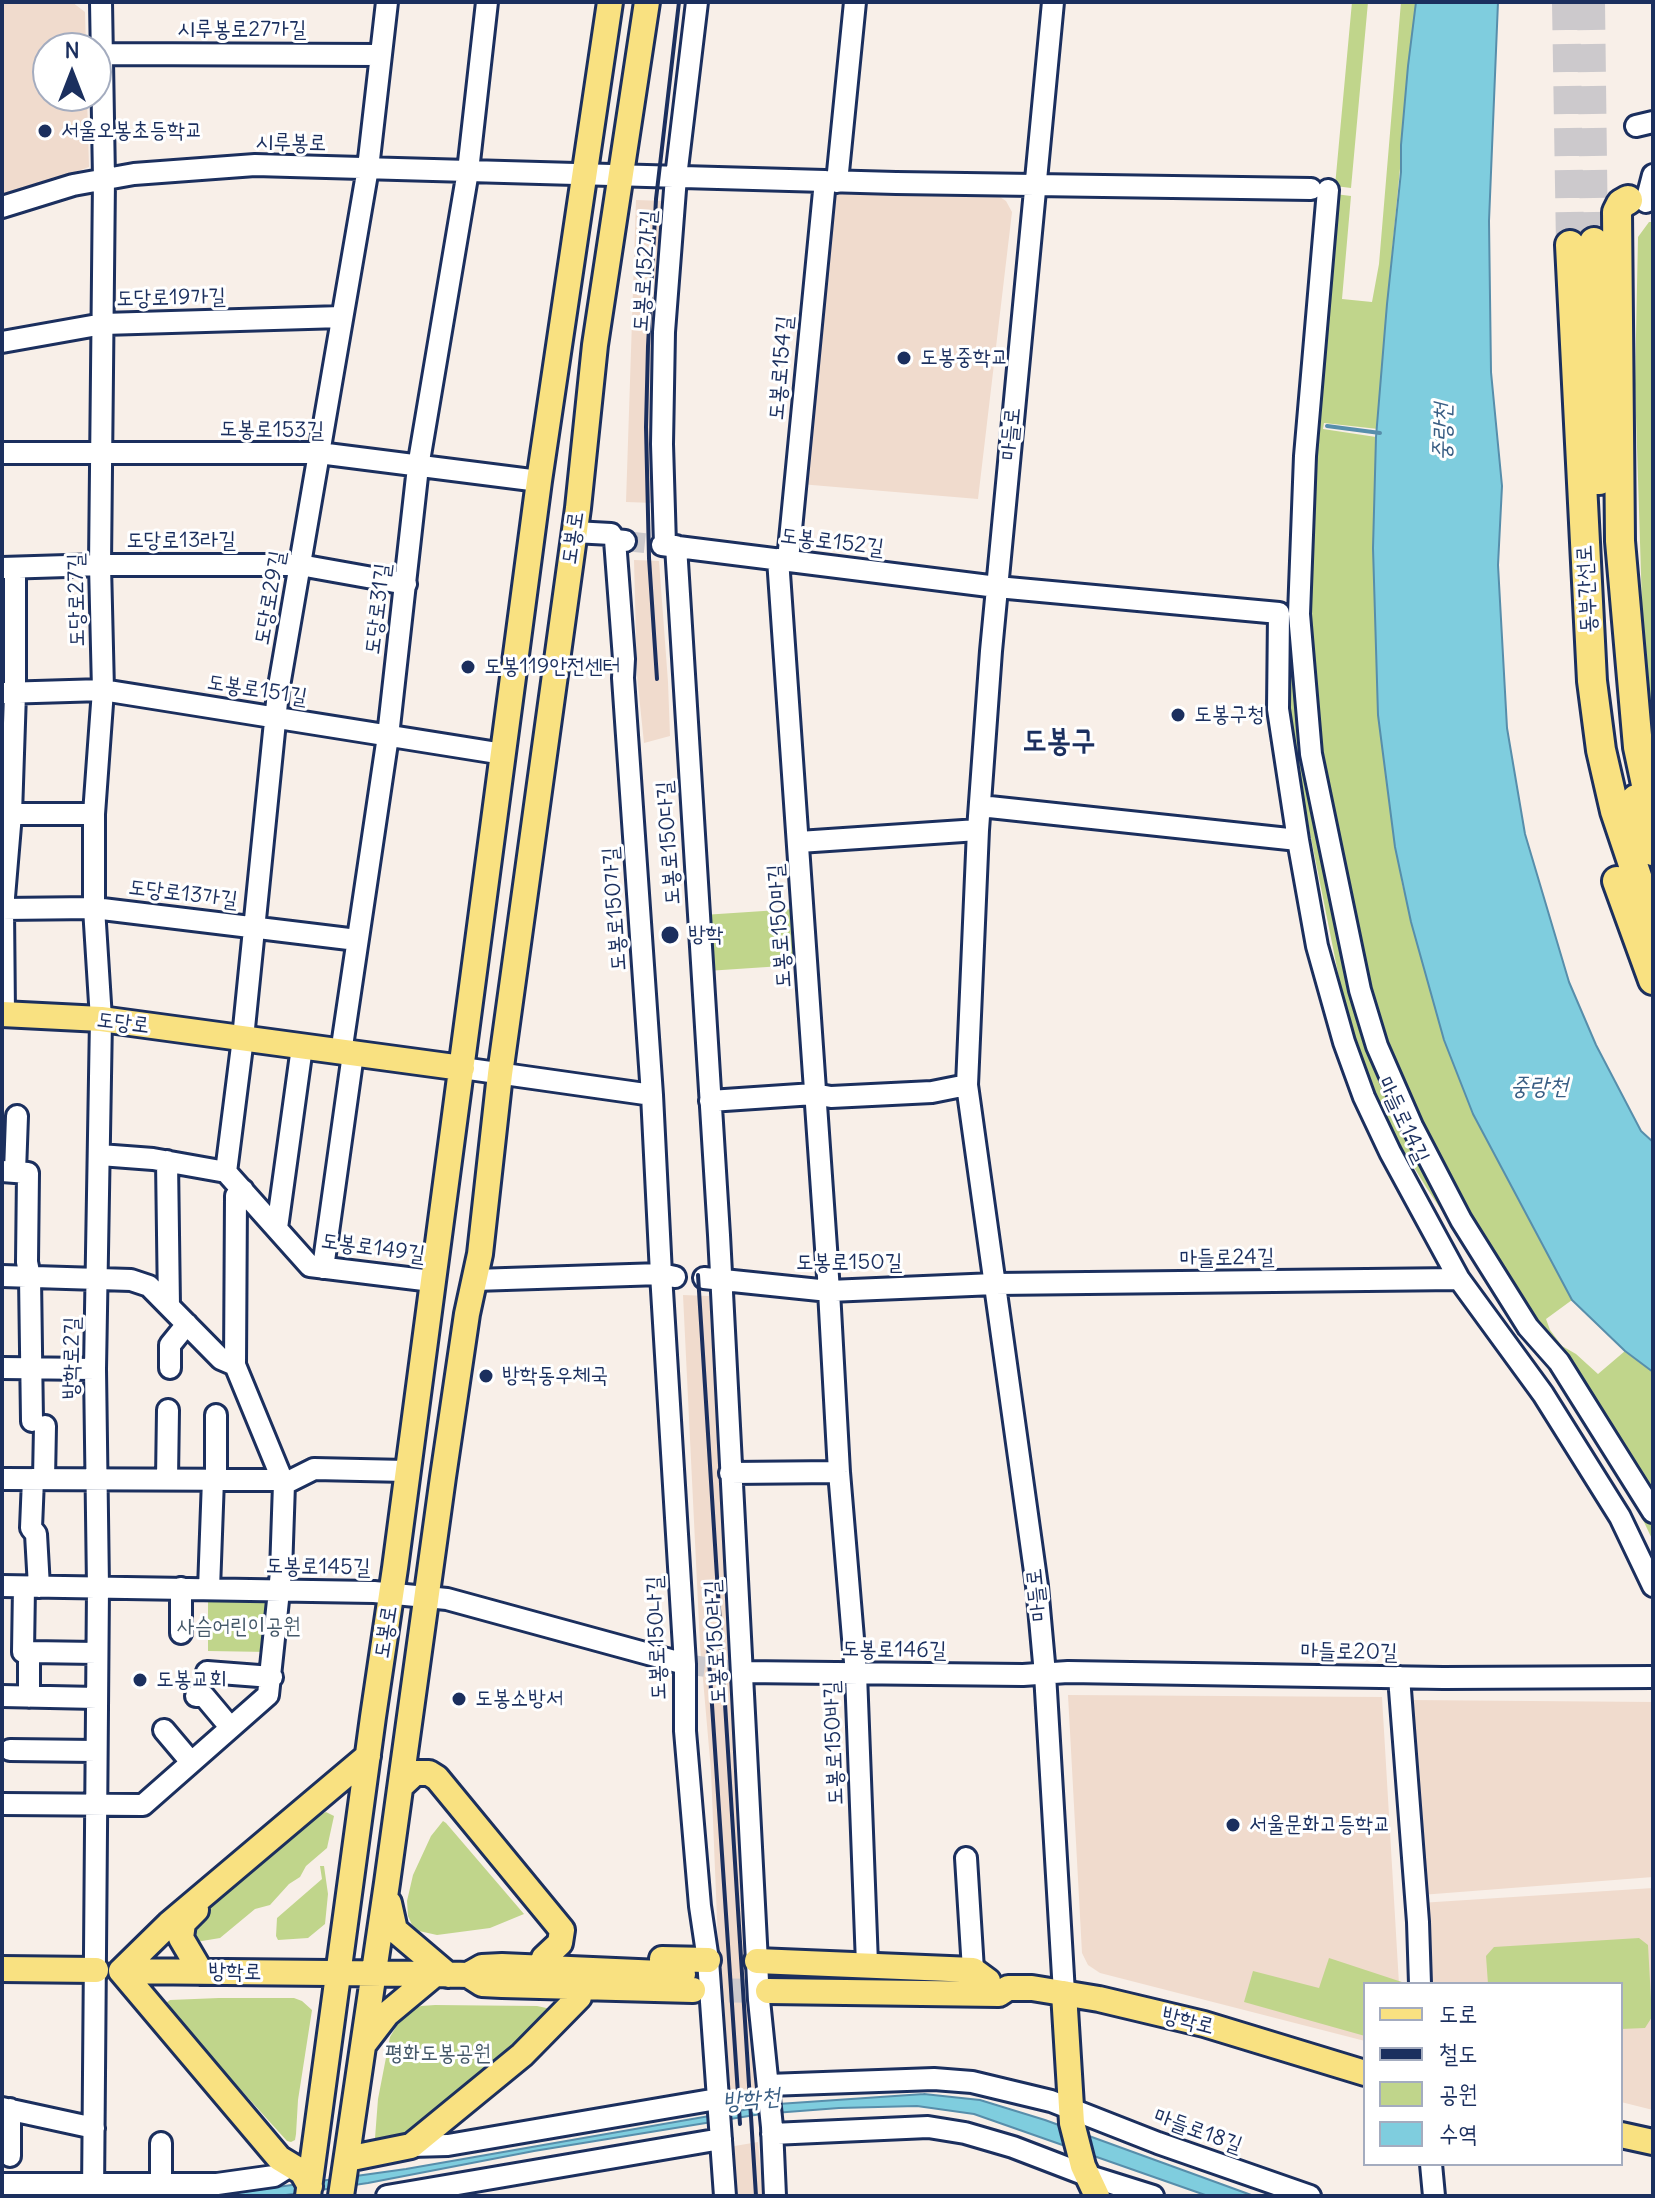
<!DOCTYPE html>
<meta charset="utf-8">
<style>
body{margin:0}
#map{position:relative;width:1655px;height:2198px;overflow:hidden;background:#f8efe8;font-family:Delius,"Poor Story",sans-serif}
canvas{display:block}
.frame{position:absolute;inset:0;border:4px solid #1b2f5e;pointer-events:none}
.legend{position:absolute;left:1363px;top:1982px;width:260px;height:184px;box-sizing:border-box;background:#fff;border:2px solid #a4acbf;margin:0;padding:10px 14px;list-style:none;font-size:24px;color:#1b2f5e}
.legend li{display:flex;align-items:center;gap:16px;height:40px}
.legend b{width:40px;border:2px solid #a4acbf}
.north{position:absolute;left:32px;top:32px;width:80px;height:80px;box-sizing:border-box;background:#fff;border:2px solid #a4acbf;border-radius:50%;rotate:0deg;font-size:22px;font-weight:700;line-height:32px;text-align:center;color:#1b2f5e}
.north::after{content:'';display:block;margin:auto;width:28px;height:36px;background:#1b2f5e;clip-path:polygon(50% 0,100% 100%,50% 72%,0 100%)}
</style>
<div id="map">
<canvas width="1655" height="2198"></canvas>
<div class="frame"></div>
<ul class="legend">
<li><b style="height:10px;background:#f9e181"></b>도로</li>
<li><b style="height:10px;background:#1b2f5e"></b>철도</li>
<li><b style="height:22px;background:#c0d58b"></b>공원</li>
<li><b style="height:22px;background:#7fcdde"></b>수역</li>
</ul>
<div class="north">N</div>
</div>
<script>
const ctx = document.querySelector('canvas').getContext('2d');
ctx.lineJoin = 'round';
function paint(path, color) {
  ctx.fillStyle = color;
  ctx.fill(path, 'evenodd');
}
function toPath(rows) {
  const path = new Path2D();
  for (const r of rows) {
    path.moveTo(r[0], r[1]);
    for (let i = 2; i < r.length; i += 2) path.lineTo(r[i], r[i + 1]);
  }
  return path;
}
function strokePath(path, color, width, dash) {
  ctx.strokeStyle = color;
  ctx.lineWidth = width;
  ctx.lineCap = dash ? 'butt' : 'round';
  ctx.setLineDash(dash || []);
  ctx.stroke(path);
}
function label(font, color, halo, rows, align = 'center') {
  ctx.font = font + ' Delius,"Poor Story",sans-serif';
  ctx.lineWidth = 6;
  ctx.setLineDash([]);
  ctx.textBaseline = 'middle';
  ctx.strokeStyle = halo;
  ctx.fillStyle = color;
  for (const [text, x, y, turn = 0] of rows) {
    ctx.save();
    ctx.translate(x, y);
    ctx.rotate((+turn || 0) * Math.PI / 180);
    ctx.textAlign = isNaN(turn) ? turn : align;
    if (halo) ctx.strokeText(text, 0, 0);
    ctx.fillText(text, 0, 0);
    ctx.restore();
  }
}
const built = toPath([
 [2,2,72,2,85,12,86,48,48,48,48,96,87,96,89,167,2,199],
 [833,191,988,193,997,195,1006,201,1012,212,978,499,800,484],
 [636,200,664,201,654,503,626,502],
 [634,560,659,561,668,682,670,736,644,743,637,676],
 [683,1295,709,1296,759,2088,724,2091,711,1771,700,1645],
 [1068,1695,1382,1697,1399,1984,1365,1984,1365,2041,1100,1973,1088,1965,1082,1953],
 [1410,1700,1653,1702,1653,1877,1421,1895],
 [1653,1888,1653,2110,1621,2102,1621,1984,1429,1984,1420,1903],
 [758,2142,763,2196,733,2196,729,2147]
]);
const green = toPath([
 [1352,2,1368,2,1351,188,1335,186],
 [1401,2,1416,2,1387,304,1378,429,1324,423,1323,429,1376,437,1373,548,1378,715,1402,884,1444,1040,1473,1114,1572,1300,1546,1319,1550,1330,1562,1346,1576,1354,1598,1374,1625,1351,1653,1372,1653,1541,1635,1503,1595,1439,1426,1187,1388,1125,1348,1023,1300,783,1287,696,1286,634,1290,557,1304,557,1335,194,1351,196,1342,299,1372,302,1379,264],
 [1649,222,1653,222,1653,723,1643,637,1635,384,1638,237],
 [794,909,797,965,707,971,703,915],
 [261,1601,269,1603,269,1652,208,1651,208,1602],
 [326,1812,334,1816,327,1848,306,1866,300,1877,289,1884,270,1905,255,1909,220,1938,196,1942,191,1939,197,1917,316,1816],
 [443,1821,446,1823,524,1914,490,1928,437,1935,419,1931,412,1925,408,1916,407,1901,413,1875,431,1836],
 [320,1866,324,1866,328,1894,325,1924,308,1938,278,1940,276,1936,277,1918,322,1879],
 [1639,1938,1648,1945,1652,2017,1645,2028,1621,2029,1621,1984,1488,1984,1486,1956,1494,1947],
 [1329,1958,1408,1984,1365,1984,1365,2036,1244,2002,1253,1971,1319,1988],
 [219,1998,294,1998,302,2001,312,2010,298,2100,296,2134,295,2140,291,2142,287,2141,166,2007,166,2003,170,2000],
 [435,2005,537,2006,551,2009,554,2015,404,2138,378,2142,375,2138,378,2099,390,2037,403,2015,421,2006]
]);
const water = toPath([
 [1416,2,1498,2,1489,221,1491,372,1502,486,1498,565,1507,728,1525,834,1569,982,1596,1045,1641,1131,1653,1142,1653,1372,1625,1351,1572,1300,1473,1114,1444,1040,1411,922,1395,847,1378,715,1373,548,1376,437,1387,304,1401,172,1401,145,1408,66,1416,2],
 [924,2094,980,2100,1045,2120,1254,2196,1208,2196,974,2114,917,2106,839,2108,761,2114,534,2151,368,2183,279,2196,213,2196,406,2169,778,2104,924,2094]
]);
const stream = toPath([
 [1327,426,1380,433]
]);
const minorTunnel = toPath([
 [625,541,662,545],
 [685,1664,742,1672]
]);
const majorTunnel = toPath([
 [693,1990,768,1991]
]);
const highwayTunnel = toPath([
 [1566,2,1570,245],
 [1591,2,1594,242]
]);
const minor = toPath([
 [1053,2,991,651,978,830,967,1085,1037,1586,1045,1674,1064,1993],
 [102,54,381,55],
 [1636,126,1653,122],
 [837,182,855,2],
 [1328,190,1305,456,1299,614,1311,754,1360,990,1377,1046,1412,1126,1461,1220,1528,1327,1559,1362,1579,1394,1653,1512],
 [1646,202,1653,175],
 [2,207,73,185,134,174,255,165,896,183,1311,189],
 [2,342,103,324,342,317],
 [2,453,319,453,539,481],
 [574,532,611,534,615,540,625,541],
 [615,540,624,659,623,678,652,1095,661,1274,685,1664,685,1731,700,1906,708,1960,725,2196],
 [662,545,997,587,1279,613,1278,709,1298,840,1317,946,1344,1042,1364,1097,1390,1152,1459,1279,1543,1394,1620,1517,1653,1586],
 [665,545,662,444,664,332,676,177,697,2],
 [676,546,719,1235,759,2000,772,2127,775,2196],
 [778,559,829,1291,839,1472,856,1674,867,1964],
 [788,560,825,181],
 [2,568,100,565,300,565,406,584],
 [2,693,103,690,504,754],
 [980,806,1298,840],
 [2,814,94,814],
 [799,842,978,830],
 [2,909,94,908,357,940],
 [4,1014,3,909,11,814,15,693,15,568],
 [341,1053,388,736,418,467,468,171,487,2],
 [462,1068,652,1095],
 [710,1101,814,1094,831,1097,932,1092,967,1085],
 [100,1155,153,1159,226,1172,310,1266,432,1281],
 [167,1161,169,1306],
 [2,1171,28,1173,27,1262,30,1277,32,1421],
 [15,1172,17,1116],
 [226,1172,243,1038,278,692,368,168,387,2],
 [277,1228,302,1047],
 [323,1268,353,1054],
 [2,1276,131,1280,149,1286,221,1359,235,1365,284,1484,281,1572,268,1695,143,1805,2,1804],
 [704,1278,829,1291,995,1284,1459,1279],
 [475,1280,661,1274,675,1277],
 [235,1365,236,1196,243,1190],
 [2,1368,95,1369],
 [170,1368,170,1345,187,1324],
 [216,1415,216,1479],
 [730,1473,839,1472],
 [2,1479,282,1480],
 [33,1479,31,1528,36,1534,39,1587],
 [44,1479,45,1426],
 [167,1479,168,1410],
 [284,1484,314,1469,407,1471],
 [2,1586,374,1592,447,1599,685,1664],
 [24,1587,23,1652,29,1652,29,1697],
 [209,1589,213,1479],
 [181,1633,181,1588],
 [29,1652,97,1653],
 [207,1672,272,1677],
 [742,1672,1023,1675,1068,1672,1443,1678,1653,1677],
 [1399,1677,1418,1922,1420,1984],
 [2,1696,97,1698],
 [196,1696,204,1696,230,1727],
 [164,1730,191,1762],
 [10,1750,96,1751],
 [966,1858,973,1970],
 [768,2085,934,2079,972,2082,1051,2101,1158,2143,1310,2196],
 [2,2108,94,2128],
 [772,2134,928,2127,965,2133,1013,2147,1086,2175,1153,2196],
 [411,2146,448,2145,717,2099],
 [10,2156,10,2109],
 [1431,2164,1434,2196],
 [2,2184,217,2184,274,2176,290,2166],
 [161,2185,161,2143],
 [93,2196,98,1587,95,1369,101,1019,94,908,94,814,103,690,100,565,104,179,101,2],
 [387,2196,721,2139]
]);
const major = toPath([
 [2,1014,101,1019,462,1068],
 [401,1786,415,1773,429,1773,437,1778,562,1930,560,1943,544,1958],
 [389,1903,395,1930,448,1975],
 [196,1910,183,1923,181,1938,201,1972],
 [662,1959,708,1960],
 [757,1961,973,1970,988,1981],
 [2,1969,96,1970],
 [121,1971,435,1974,468,1975,482,1984,502,1985,693,1990],
 [121,1971,169,1924,368,1756],
 [121,1971,279,2158,302,2172,310,2186],
 [468,1975,482,1967,502,1966,683,1974],
 [768,1991,999,1994,1008,1988,1032,1988,1099,1999,1204,2024,1365,2073],
 [1064,1993,1072,2123,1083,2166,1097,2196],
 [364,2044,387,2014,435,1974],
 [1621,2135,1653,2142],
 [347,2159,411,2146,522,2055,579,1997],
 [308,2196,373,1717,395,1568,539,481,610,2],
 [341,2196,387,1883,443,1477,467,1314,480,1254,500,1074,578,508,595,345,647,2]
]);
const highway = toPath([
 [1628,200,1621,204,1617,212,1620,541,1638,747,1653,817],
 [1594,242,1599,480],
 [1570,245,1592,681,1601,750,1615,811,1653,924],
 [1636,799,1653,851],
 [1617,881,1653,980]
]);
const rail = toPath([
 [657,679,649,558,646,427,648,346,656,199,679,2],
 [698,1275,756,2196],
 [708,1645,740,2124]
]);
const markers = [
 [45,131,8,"#1b2f5e"],
 [904,358,8,"#1b2f5e"],
 [468,667,8,"#1b2f5e"],
 [1178,715,8,"#1b2f5e"],
 [670,935,10,"#1b2f5e"],
 [486,1376,8,"#1b2f5e"],
 [140,1680,8,"#1b2f5e"],
 [459,1699,8,"#1b2f5e"],
 [1233,1825,8,"#1b2f5e"]
];
const streetNames = [
 ["시루봉로27가길",242,30],
 ["시루봉로",291,143,1],
 ["도봉로152가길",645,271,-86],
 ["도당로19가길",171,298,-1],
 ["도봉로154길",781,368,-85],
 ["도봉로153길",272,430,1],
 ["마들로",1011,434,-85],
 ["도봉로",573,538,-82],
 ["도당로13라길",181,541],
 ["도봉로152길",832,542,7],
 ["동부간선로",1587,589,-93],
 ["도당로29길",270,598,-80],
 ["도당로27길",77,600,-91],
 ["도당로31길",378,609,-83],
 ["도봉로151길",257,690,9],
 ["도봉로150다길",669,843,-94],
 ["도당로13가길",183,894,7],
 ["도봉로150가길",615,909,-94],
 ["도봉로150마길",780,926,-94],
 ["도당로",123,1023,7],
 ["마들로14길",1403,1120,65],
 ["도봉로149길",373,1248,8],
 ["마들로24길",1227,1258,-1],
 ["도봉로150길",849,1263],
 ["방학로2길",72,1358,-89],
 ["도봉로145길",318,1567,1],
 ["마들로",1037,1595,-96],
 ["도봉로",386,1632,-81],
 ["도봉로150나길",657,1638,-92],
 ["도봉로150라길",716,1642,-93],
 ["도봉로146길",894,1650,1],
 ["마들로20길",1349,1652,1],
 ["도봉로150바길",834,1743,-92],
 ["방학로",235,1972,1],
 ["방학로",1188,2021,14],
 ["마들로18길",1198,2131,20]
];
const poiNames = [
 ["서울오봉초등학교",61,131],
 ["도봉중학교",920,358],
 ["도봉119안전센터",484,667],
 ["도봉구청",1194,715],
 ["방학",688,935],
 ["방학동우체국",502,1376],
 ["도봉교회",156,1680],
 ["도봉소방서",475,1699],
 ["서울문화고등학교",1249,1825]
];
const parkNames = [
 ["사슴어린이공원",239,1627],
 ["평화도봉공원",438,2054]
];
const waterNames = [
 ["중랑천",1443,432,-89],
 ["중랑천",1539,1087],
 ["방학천",751,2100,-6]
];
const districtNames = [
 ["도봉구",1059,741]
];
paint(built, '#f0dbcd');
paint(green, '#c0d58b');
paint(water, '#7fcdde');
strokePath(water, '#578eab', 2);
strokePath(stream, '#578eab', 4);
strokePath(minorTunnel, '#ccc9cc', 20, [20, 10]);
strokePath(majorTunnel, '#ccc9cc', 24, [24, 12]);
strokePath(highwayTunnel, '#ccc9cc', 28, [28, 14]);
strokePath(minor, '#1b2f5e', 26);
strokePath(major, '#1b2f5e', 30);
strokePath(highway, '#1b2f5e', 34);
strokePath(minor, '#fff', 20);
strokePath(major, '#f9e181', 24);
strokePath(highway, '#f9e181', 28);
strokePath(rail, '#1b2f5e', 4);
for (const [x, y, r, color] of markers) {
  const dot = new Path2D();
  dot.arc(x, y, r, 0, 2 * Math.PI);
  ctx.fillStyle = color;
  ctx.fill(dot);
  strokePath(dot, '#fff', 3);
}
label('22px', '#1b2f5e', '#fff', streetNames);
label('22px', '#1b2f5e', '#fff', poiNames, 'left');
label('22px', '#445869', '#fff', parkNames);
label('italic 24px', '#395e84', '#fff', waterNames);
label('bold 30px', '#1b2f5e', '#fff', districtNames);
</script>
